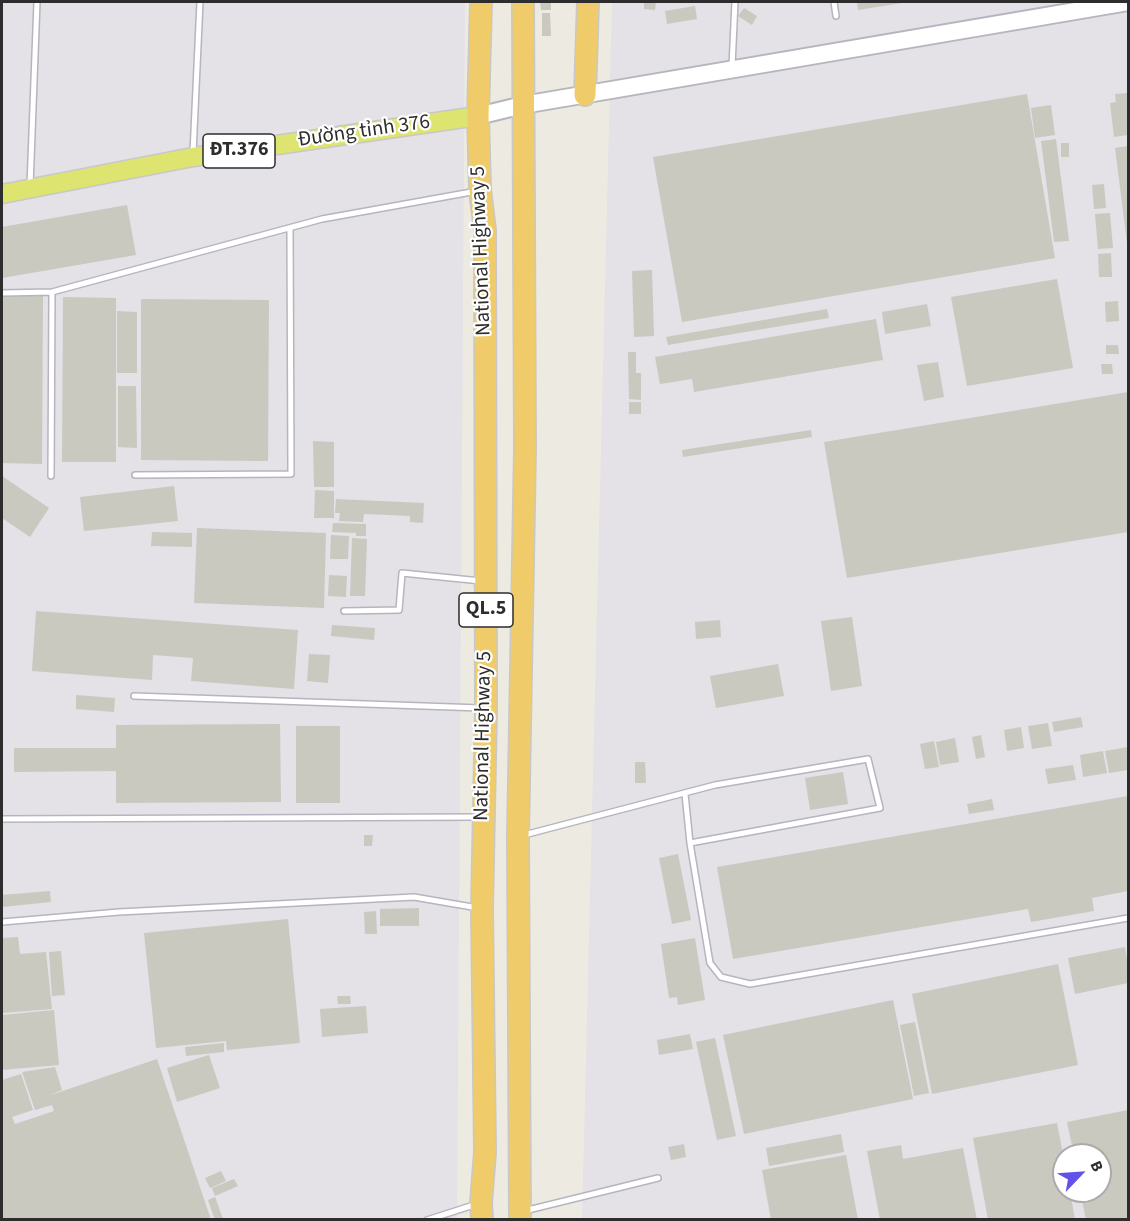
<!DOCTYPE html>
<meta charset="utf-8">
<style>
body{margin:0}
#map{position:relative;width:1130px;height:1221px;overflow:hidden;background:#edebe1;font-family:"Source Sans 3",sans-serif}
canvas{display:block}
.frame{position:absolute;inset:0;border:3px solid #2d2d2d;pointer-events:none}
.north{position:absolute;left:1052px;top:1143px;width:60px;height:60px;box-sizing:border-box;background:#fff;border:2px solid #ababab;border-radius:50%;rotate:65deg;font-size:16px;font-weight:700;line-height:24px;text-align:center;color:#2d2d2d}
.north::after{content:'';display:block;margin:auto;width:21px;height:27px;background:#6252ea;clip-path:polygon(50% 0,100% 100%,50% 72%,0 100%)}
</style>
<div id="map">
<canvas width="1130" height="1221"></canvas>
<div class="frame"></div>
<div class="north">B</div>
</div>
<script>
const ctx = document.querySelector('canvas').getContext('2d');
ctx.lineJoin = 'round';
function paint(path, color) {
  ctx.fillStyle = color;
  ctx.fill(path, 'evenodd');
}
function toPath(rows) {
  const path = new Path2D();
  for (const r of rows) {
    path.moveTo(r[0], r[1]);
    for (let i = 2; i < r.length; i += 2) path.lineTo(r[i], r[i + 1]);
  }
  return path;
}
function strokePath(path, color, width, dash) {
  ctx.strokeStyle = color;
  ctx.lineWidth = width;
  ctx.lineCap = dash ? 'butt' : 'round';
  ctx.setLineDash(dash || []);
  ctx.stroke(path);
}
function label(font, color, halo, rows, align = 'center') {
  ctx.font = font + ' "Source Sans 3",sans-serif';
  ctx.lineWidth = 4.5;
  ctx.setLineDash([]);
  ctx.textBaseline = 'middle';
  ctx.strokeStyle = halo;
  ctx.fillStyle = color;
  for (const [text, x, y, turn = 0] of rows) {
    ctx.save();
    ctx.translate(x, y);
    ctx.rotate((+turn || 0) * Math.PI / 180);
    ctx.textAlign = isNaN(turn) ? turn : align;
    if (halo) ctx.strokeText(text, 0, 0);
    ctx.fillText(text, 0, 0);
    ctx.restore();
  }
}
const industrial = toPath([
 [2,2,465,2,457,1219,2,1220],
 [612,2,1128,2,1128,1219,582,1220],
 [1064,1155,1100,1155,1100,1191,1064,1191]
]);
const building = toPath([
 [540,2,551,2,551,10,541,10],
 [644,2,656,2,655,10,644,9],
 [857,2,902,2,902,3,858,10],
 [695,6,697,19,667,24,665,11],
 [744,8,757,16,752,25,738,16],
 [542,13,550,13,551,36,542,36],
 [1128,93,1128,135,1114,137,1110,103,1116,102,1115,94],
 [1027,94,1055,258,682,322,653,157],
 [1051,105,1055,135,1035,138,1031,108],
 [1056,139,1069,241,1054,242,1041,141],
 [1061,143,1069,143,1069,157,1061,157],
 [1128,146,1128,243,1127,243,1115,148],
 [1104,184,1106,208,1094,209,1092,185],
 [127,205,136,255,2,278,2,227],
 [1110,213,1113,248,1098,249,1095,214],
 [1111,253,1112,277,1099,277,1098,254],
 [652,270,654,336,634,337,632,271],
 [1057,279,1073,368,967,386,951,297],
 [2,296,43,296,42,464,2,463],
 [63,297,116,298,116,462,62,462],
 [141,299,269,300,268,461,141,460],
 [1118,301,1119,321,1106,322,1105,302],
 [927,304,931,326,885,334,882,312],
 [827,309,829,318,668,345,666,337],
 [117,311,137,312,137,373,117,373],
 [876,319,883,360,694,392,692,379,660,384,655,357],
 [1106,345,1118,345,1119,354,1106,354],
 [628,352,636,352,636,373,641,373,641,400,629,399],
 [938,362,944,397,924,401,917,365],
 [1101,364,1112,364,1113,374,1102,374],
 [118,386,136,386,137,448,118,447],
 [1128,392,1128,532,847,578,824,442],
 [629,402,641,402,641,414,629,414],
 [811,430,812,437,683,457,682,450],
 [313,441,334,442,334,487,314,487],
 [2,476,49,508,30,537,2,518],
 [174,486,178,521,84,531,80,497],
 [315,490,334,491,334,518,314,518],
 [336,499,424,503,423,523,410,522,410,516,364,514,363,522,339,521,340,513,335,513],
 [333,523,366,524,366,536,356,536,356,533,332,532],
 [197,528,326,533,324,608,194,603],
 [152,532,192,533,192,547,151,546],
 [331,535,349,536,348,559,330,559],
 [352,538,367,539,365,596,350,596],
 [329,575,347,576,346,597,328,596],
 [36,611,298,630,294,689,191,681,193,658,153,655,152,680,32,671],
 [852,617,862,686,831,691,821,621],
 [720,620,721,637,696,639,695,622],
 [332,625,375,628,374,640,331,636],
 [309,654,330,655,328,683,307,681],
 [778,664,784,696,716,708,710,676],
 [76,695,115,698,114,712,76,709],
 [1081,717,1083,727,1054,732,1052,722],
 [1048,723,1052,746,1032,749,1028,726],
 [280,724,281,802,116,803,116,771,14,772,14,748,116,748,116,725],
 [296,726,340,726,340,803,296,803],
 [1021,727,1024,748,1007,751,1004,730],
 [981,735,985,757,976,759,972,737],
 [955,738,959,762,940,765,936,742],
 [934,741,939,767,925,769,920,744],
 [1128,747,1128,770,1109,773,1105,751],
 [1103,751,1107,773,1083,777,1080,755],
 [635,762,645,762,646,783,635,783],
 [1073,765,1076,780,1048,784,1045,769],
 [843,772,848,804,810,810,805,778],
 [1128,796,1128,891,1092,898,1094,911,1031,922,1028,909,733,959,717,867],
 [992,799,994,810,969,814,967,804],
 [364,835,373,835,372,846,364,846],
 [678,854,691,920,672,924,659,858],
 [50,891,51,902,2,907,2,895],
 [419,908,419,926,380,926,380,909],
 [376,911,377,934,365,934,364,912],
 [288,919,300,1043,227,1050,226,1041,156,1048,144,933],
 [18,937,20,954,46,952,52,1009,2,1013,2,938],
 [695,938,705,1000,678,1005,677,997,669,998,661,944],
 [1125,947,1128,966,1128,983,1075,994,1068,958],
 [61,951,65,995,52,996,49,952],
 [1058,964,1078,1065,932,1094,912,994],
 [337,996,350,996,351,1004,338,1004],
 [893,1000,913,1099,744,1134,723,1035],
 [366,1006,368,1033,322,1037,320,1009],
 [54,1010,59,1065,2,1070,2,1015],
 [915,1022,929,1093,914,1096,900,1025],
 [690,1034,693,1049,659,1055,657,1040],
 [715,1038,736,1136,717,1140,696,1042],
 [224,1043,224,1052,186,1056,185,1047],
 [209,1055,220,1088,177,1102,167,1068],
 [157,1059,211,1220,2,1220,2,1080,21,1074,33,1110,12,1117,15,1124,54,1111,52,1105,35,1110,22,1072,55,1067,62,1090,48,1096],
 [1128,1110,1128,1220,1086,1220,1080,1191,1100,1191,1100,1155,1074,1155,1067,1122],
 [1057,1123,1064,1159,1064,1191,1070,1191,1075,1220,988,1220,973,1138],
 [841,1134,844,1152,769,1166,766,1148],
 [684,1144,686,1157,671,1160,668,1147],
 [901,1145,903,1159,963,1148,977,1220,880,1220,867,1151],
 [846,1155,858,1220,771,1220,762,1170],
 [221,1171,226,1181,210,1188,205,1178],
 [234,1179,238,1186,215,1196,212,1188],
 [215,1197,223,1219,221,1220,215,1220,208,1200]
]);
const lane = toPath([
 [834,2,836,16],
 [732,66,735,2],
 [193,153,200,2],
 [30,186,37,2],
 [2,293,52,292,322,219,477,191],
 [135,475,291,474,290,228],
 [51,476,52,292],
 [344,611,399,610,402,573,481,581],
 [134,696,481,708],
 [685,794,690,843,710,963,721,977,750,984,1128,918],
 [2,819,480,817],
 [524,835,715,785,868,759,880,808,690,843],
 [2,922,119,912,414,897,478,908],
 [524,1211,658,1178],
 [427,1220,477,1204]
]);
const secondary = toPath([
 [478,116,523,105,1128,2]
]);
const primary = toPath([
 [2,194,193,157,478,116]
]);
const highway = toPath([
 [481,2,478,116,480,190,485,230,486,708,482,909,485,1152,481,1203,482,1220],
 [585,95,588,2],
 [520,1220,518,837,525,448,523,2]
]);
const shields = [
 [239,151,72],
 [486,610,54]
];
const shieldNames = [
 ["ĐT.376",239,151],
 ["QL.5",486,610]
];
const streetNames = [
 ["Đường tỉnh 376",364,132,-8],
 ["National Highway 5",482,251,-92],
 ["National Highway 5",484,736,-89]
];
paint(industrial, '#e4e1e7');
paint(building, '#c9c9bf');
strokePath(lane, '#b6b5bf', 8);
strokePath(secondary, '#b6b5bf', 20);
strokePath(primary, '#c8c8c8', 21);
strokePath(highway, '#c8c8c8', 24);
strokePath(lane, '#fff', 5);
strokePath(secondary, '#fff', 16);
strokePath(primary, '#dde46f', 18);
strokePath(highway, '#f0cb6a', 21);
for (const [x, y, w] of shields) {
  const box = new Path2D();
  box.roundRect(x - w / 2, y - 17, w, 34, 4.5);
  ctx.fillStyle = '#fff';
  ctx.fill(box);
  strokePath(box, '#2d2d2d', 1.5);
}
label('bold 20px', '#2d2d2d', null, shieldNames);
label('21px', '#2d2d2d', '#fff', streetNames);
</script>
